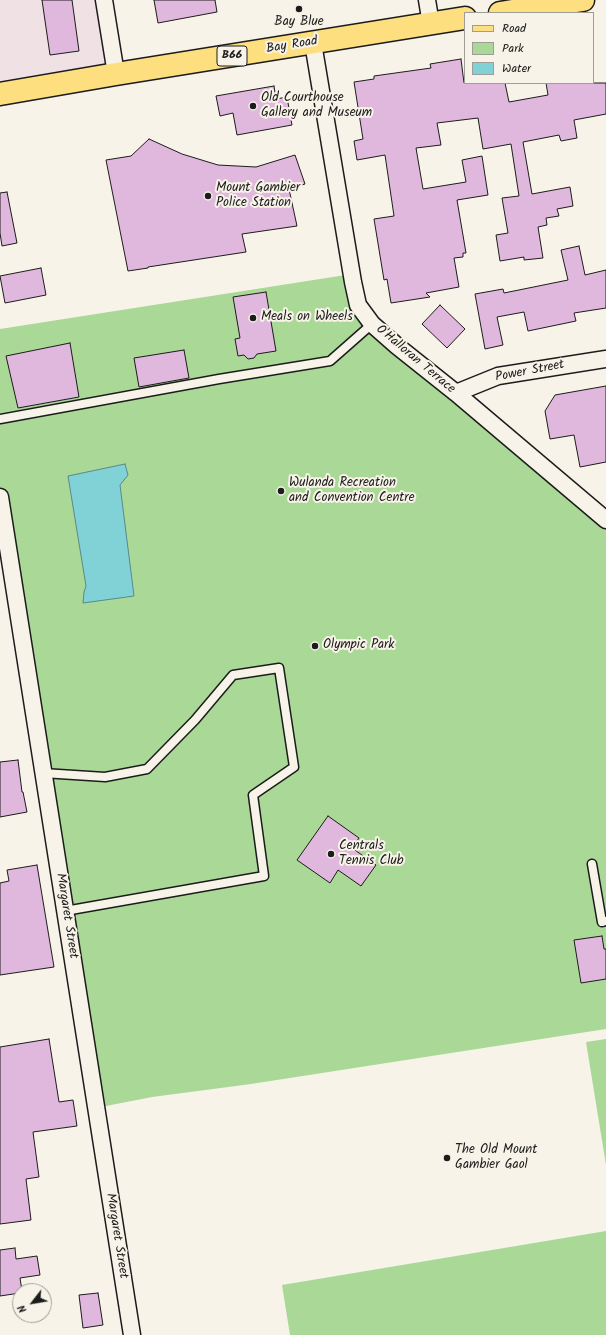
<!DOCTYPE html>
<style>
body{margin:0}
#map{position:relative;width:606px;height:1335px;overflow:hidden;background:#f7f3e8;font-family:Kalam,sans-serif}
canvas{display:block}
.legend{position:absolute;left:464px;top:12px;width:130px;height:72px;box-sizing:border-box;background:#f7f3e8;border:1px solid #9f9d96;margin:0;padding:5px 7px;list-style:none;font-size:12px;color:#1c1c1c}
.legend li{display:flex;align-items:center;gap:8px;height:20px}
.legend b{width:20px;border:1px solid #9f9d96}
.north{position:absolute;left:12px;top:1283px;width:40px;height:40px;box-sizing:border-box;background:#f7f3e8;border:1px solid #9f9d96;border-radius:50%;rotate:239deg;font-size:11px;font-weight:700;line-height:16px;text-align:center;color:#1c1c1c}
.north::after{content:'';display:block;margin:auto;width:14px;height:18px;background:#1c1c1c;clip-path:polygon(50% 0,100% 100%,50% 72%,0 100%)}
</style>
<div id="map">
<canvas width="606" height="1335"></canvas>
<ul class="legend">
<li><b style="height:5px;background:#fedf80"></b>Road</li>
<li><b style="height:11px;background:#aad897"></b>Park</li>
<li><b style="height:11px;background:#81d2d6"></b>Water</li>
</ul>
<div class="north">N</div>
</div>
<script>
const ctx = document.querySelector('canvas').getContext('2d');
ctx.lineJoin = 'round';
function paint(path, color) {
  ctx.fillStyle = color;
  ctx.fill(path, 'evenodd');
}
function toPath(rows) {
  const path = new Path2D();
  for (const r of rows) {
    path.moveTo(r[0], r[1]);
    for (let i = 2; i < r.length; i += 2) path.lineTo(r[i], r[i + 1]);
  }
  return path;
}
function strokePath(path, color, width, dash) {
  ctx.strokeStyle = color;
  ctx.lineWidth = width;
  ctx.lineCap = dash ? 'butt' : 'round';
  ctx.setLineDash(dash || []);
  ctx.stroke(path);
}
function label(font, color, halo, rows, align = 'center') {
  ctx.font = font + ' Kalam,sans-serif';
  ctx.lineWidth = 4;
  ctx.setLineDash([]);
  ctx.textBaseline = 'middle';
  ctx.strokeStyle = halo;
  ctx.fillStyle = color;
  for (const [text, x, y, turn = 0] of rows) {
    ctx.save();
    ctx.translate(x, y);
    ctx.rotate((+turn || 0) * Math.PI / 180);
    ctx.textAlign = isNaN(turn) ? turn : align;
    if (halo) ctx.strokeText(text, 0, 0);
    ctx.fillText(text, 0, 0);
    ctx.restore();
  }
}
const built = toPath([
 [0,0,103,0,116,74,0,94]
]);
const green = toPath([
 [352,274,358,305,606,520,606,1029,251,1084,152,1097,96,1108,0,497,0,329],
 [606,1039,606,1165,586,1042],
 [606,1231,606,1335,290,1335,282,1285]
]);
const water = toPath([
 [125,464,128,475,120,485,134,596,83,603,84,592,86,586,68,476,125,464]
]);
const building = toPath([
 [42,0,72,0,79,51,50,55,42,0],
 [154,0,215,0,217,12,158,23,154,0],
 [461,59,464,83,505,83,509,102,548,95,546,83,606,83,606,114,574,120,577,138,561,141,559,135,523,142,532,194,570,187,573,206,557,209,559,216,546,218,547,225,538,227,543,258,524,260,524,257,500,261,496,235,508,233,502,198,519,196,511,144,483,149,478,118,437,123,441,145,416,148,423,189,466,182,462,160,482,156,488,195,457,200,466,253,463,253,463,257,454,258,459,287,426,293,430,297,391,303,387,279,384,280,374,219,394,216,385,155,357,160,354,141,363,139,354,82,374,79,374,76,431,68,430,64,461,59],
 [274,86,276,99,287,97,292,125,237,135,233,113,220,116,216,96,274,86],
 [149,139,182,154,218,165,256,167,295,155,305,184,289,189,297,226,242,234,246,252,148,267,148,268,128,271,106,160,131,156,149,139],
 [7,192,17,243,2,246,0,233,0,193,7,192],
 [579,246,585,275,606,270,606,308,574,313,576,321,528,331,524,312,497,317,503,345,485,349,475,294,503,289,504,293,568,280,561,250,579,246],
 [41,268,46,295,5,303,0,276,41,268],
 [266,292,276,351,257,354,254,358,248,359,244,355,238,356,235,339,240,338,233,297,266,292],
 [440,305,465,329,447,348,422,324,440,305],
 [70,343,79,397,18,408,6,356,70,343],
 [184,350,189,378,139,387,134,358,184,350],
 [606,386,606,462,580,467,574,435,550,439,545,411,555,395,606,386],
 [18,760,22,792,23,792,27,812,0,817,0,762,18,760],
 [328,816,359,838,352,848,376,865,361,886,338,870,330,883,297,860,328,816],
 [37,865,54,967,0,975,0,883,9,881,7,870,37,865],
 [602,936,604,949,606,949,606,979,581,983,574,940,602,936],
 [49,1039,59,1102,73,1100,77,1126,33,1132,39,1177,26,1179,31,1220,0,1224,0,1047,49,1039],
 [15,1248,16,1259,37,1256,40,1275,20,1278,22,1291,20,1291,20,1293,0,1296,0,1250,15,1248],
 [98,1293,103,1325,83,1328,79,1295,98,1293]
]);
const service = toPath([
 [0,419,219,379,330,361,372,324],
 [43,773,105,777,147,769,195,720,233,675,279,668,294,767,253,795,264,876,65,911],
 [592,864,602,922,606,921]
]);
const minor = toPath([
 [104,0,116,74],
 [427,0,431,24],
 [313,43,353,282,358,305,372,324,397,346,456,393,606,520],
 [456,393,498,376,606,359],
 [0,497,132,1335]
]);
const primary = toPath([
 [500,13,583,0],
 [0,94,116,74,465,18]
]);
const markers = [
 [299,9,4,"#1c1c1c"],
 [253,106,4,"#1c1c1c"],
 [208,196,4,"#1c1c1c"],
 [253,318,4,"#1c1c1c"],
 [281,491,4,"#1c1c1c"],
 [315,646,4,"#1c1c1c"],
 [331,854,4,"#1c1c1c"],
 [447,1158,4,"#1c1c1c"]
];
const shields = [
 [232,56,30]
];
const shieldNames = [
 ["B66",232,56]
];
const poiNames = [
 ["Bay Blue",299,23,"center"],
 ["Old Courthouse",261,99],
 ["Gallery and Museum",261,114],
 ["Mount Gambier",216,189],
 ["Police Station",216,204],
 ["Meals on Wheels",261,318],
 ["Wulanda Recreation",289,484],
 ["and Convention Centre",289,499],
 ["Olympic Park",323,646],
 ["Centrals",339,847],
 ["Tennis Club",339,862],
 ["The Old Mount",455,1151],
 ["Gambier Gaol",455,1166]
];
const streetNames = [
 ["Bay Road",292,46,-9],
 ["O'Halloran Terrace",415,360,40],
 ["Power Street",530,372,-11],
 ["Margaret Street",66,916,81],
 ["Margaret Street",116,1236,81]
];
paint(built, '#f0e1e5');
paint(green, '#aad897');
paint(water, '#81d2d6');
strokePath(water, '#59898c', 1);
paint(building, '#e0b7dd');
strokePath(building, '#1c1c1c', 1);
strokePath(service, '#1c1c1c', 11);
strokePath(minor, '#1c1c1c', 19);
strokePath(primary, '#1c1c1c', 25);
strokePath(service, '#f7f3e8', 8);
strokePath(minor, '#f7f3e8', 16);
strokePath(primary, '#fedf80', 22);
for (const [x, y, r, color] of markers) {
  const dot = new Path2D();
  dot.arc(x, y, r, 0, 2 * Math.PI);
  ctx.fillStyle = color;
  ctx.fill(dot);
  strokePath(dot, '#f7f3e8', 1.5);
}
for (const [x, y, w] of shields) {
  const box = new Path2D();
  box.roundRect(x - w / 2, y - 10, w, 20, 3);
  ctx.fillStyle = '#f7f3e8';
  ctx.fill(box);
  strokePath(box, '#1c1c1c', 1);
}
label('bold 12px', '#1c1c1c', null, shieldNames);
label('13px', '#1c1c1c', '#f7f3e8', poiNames, 'left');
label('13px', '#1c1c1c', '#f7f3e8', streetNames);
</script>
